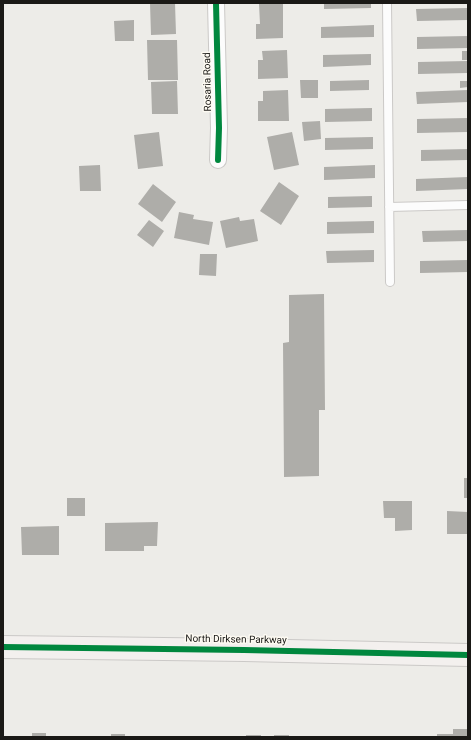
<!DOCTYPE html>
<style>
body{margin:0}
#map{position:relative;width:471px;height:740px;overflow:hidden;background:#edece8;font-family:Roboto,sans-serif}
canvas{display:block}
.frame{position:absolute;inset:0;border:4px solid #1a1916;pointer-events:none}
</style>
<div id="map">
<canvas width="471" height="740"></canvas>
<div class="frame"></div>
</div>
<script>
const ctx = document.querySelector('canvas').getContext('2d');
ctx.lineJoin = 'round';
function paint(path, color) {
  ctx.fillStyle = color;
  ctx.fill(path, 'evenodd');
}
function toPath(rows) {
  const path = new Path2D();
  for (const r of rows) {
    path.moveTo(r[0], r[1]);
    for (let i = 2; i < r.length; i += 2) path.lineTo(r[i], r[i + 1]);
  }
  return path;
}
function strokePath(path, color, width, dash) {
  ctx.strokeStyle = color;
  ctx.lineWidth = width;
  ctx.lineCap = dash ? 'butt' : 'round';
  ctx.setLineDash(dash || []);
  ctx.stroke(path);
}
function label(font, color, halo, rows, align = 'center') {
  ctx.font = font + ' Roboto,sans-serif';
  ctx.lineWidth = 3;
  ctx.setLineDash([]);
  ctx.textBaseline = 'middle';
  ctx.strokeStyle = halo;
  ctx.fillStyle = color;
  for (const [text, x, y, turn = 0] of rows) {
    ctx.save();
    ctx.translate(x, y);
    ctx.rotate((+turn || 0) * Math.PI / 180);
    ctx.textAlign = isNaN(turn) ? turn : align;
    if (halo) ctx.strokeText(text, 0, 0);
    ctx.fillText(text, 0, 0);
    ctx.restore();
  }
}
const building = toPath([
 [150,3,175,3,176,34,151,35],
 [283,3,283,38,256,39,256,24,260,24,259,4],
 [324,3,371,3,371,8,324,9],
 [468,8,468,20,417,21,416,9],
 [134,20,134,41,115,41,114,21],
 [374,25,374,37,321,38,321,27],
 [468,36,468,48,417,49,417,37],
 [147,40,177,40,178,80,148,80],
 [287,50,288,78,258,79,258,60,263,60,262,51],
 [462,51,468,51,468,60,462,60],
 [371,54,371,65,323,67,323,55],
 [468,61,468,73,418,74,418,62],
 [300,80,318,80,318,98,301,98],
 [369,80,369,90,330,91,330,81],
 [177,81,178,114,152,114,151,82],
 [460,81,468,81,468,87,460,88],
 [288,90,289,121,258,121,258,101,263,101,263,91],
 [468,90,468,102,417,104,416,92],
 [372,108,372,121,325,122,325,109],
 [468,118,468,132,417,133,417,119],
 [320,121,321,139,304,141,302,122],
 [159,132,163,166,138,169,134,135],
 [292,132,299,165,274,170,267,137],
 [373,137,373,149,325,150,325,138],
 [468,149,468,160,421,161,421,150],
 [100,165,101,191,80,191,79,166],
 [375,165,375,178,324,180,324,167],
 [468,177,468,189,416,191,416,179],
 [279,182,299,196,281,225,260,211],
 [153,184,176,202,162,222,138,204],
 [372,196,372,207,328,208,328,197],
 [179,212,194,215,193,219,213,222,209,245,174,238],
 [239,217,240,221,254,219,258,241,226,248,220,221],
 [149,220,164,231,153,247,137,235],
 [374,221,374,233,327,234,327,222],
 [468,230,468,241,423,242,422,231],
 [374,250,374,262,327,263,326,251],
 [200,254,217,254,216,276,199,275],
 [468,260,468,272,420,273,420,261],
 [324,294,325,410,319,410,319,476,284,477,283,343,289,342,289,295],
 [464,478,468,478,468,498,464,498],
 [67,498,85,498,85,516,67,516],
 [383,501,412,501,412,530,395,531,395,518,384,518],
 [447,511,468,512,468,534,447,534],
 [158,522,157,546,144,546,144,551,105,551,105,523],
 [59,526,59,555,22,555,21,527],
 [453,729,468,729,468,737,437,737,437,734,453,734],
 [32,733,46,733,46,737,32,737],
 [111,734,125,734,125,737,111,737],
 [246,735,261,735,261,737,246,737],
 [274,735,289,735,289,737,274,737]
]);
const lane = toPath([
 [387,3,390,282],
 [389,207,468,205]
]);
const street = toPath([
 [216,3,219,128,218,160]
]);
const secondary = toPath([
 [3,647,244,650,468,655]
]);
const cycleway = toPath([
 [216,3,219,128,218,160],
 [3,647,244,650,468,655]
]);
const streetNames = [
 ["Rosaria Road",208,82,-91],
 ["North Dirksen Parkway",236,640,1]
];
paint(building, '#aeada9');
strokePath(lane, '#cbc9c7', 10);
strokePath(street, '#cbc9c7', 18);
strokePath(secondary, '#cbc9c7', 24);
strokePath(lane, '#fcfcfc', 8);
strokePath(street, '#fcfcfc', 16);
strokePath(secondary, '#f3f0ee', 22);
strokePath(cycleway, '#00873e', 6);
label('10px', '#1a1916', '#fdfaf2', streetNames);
</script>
